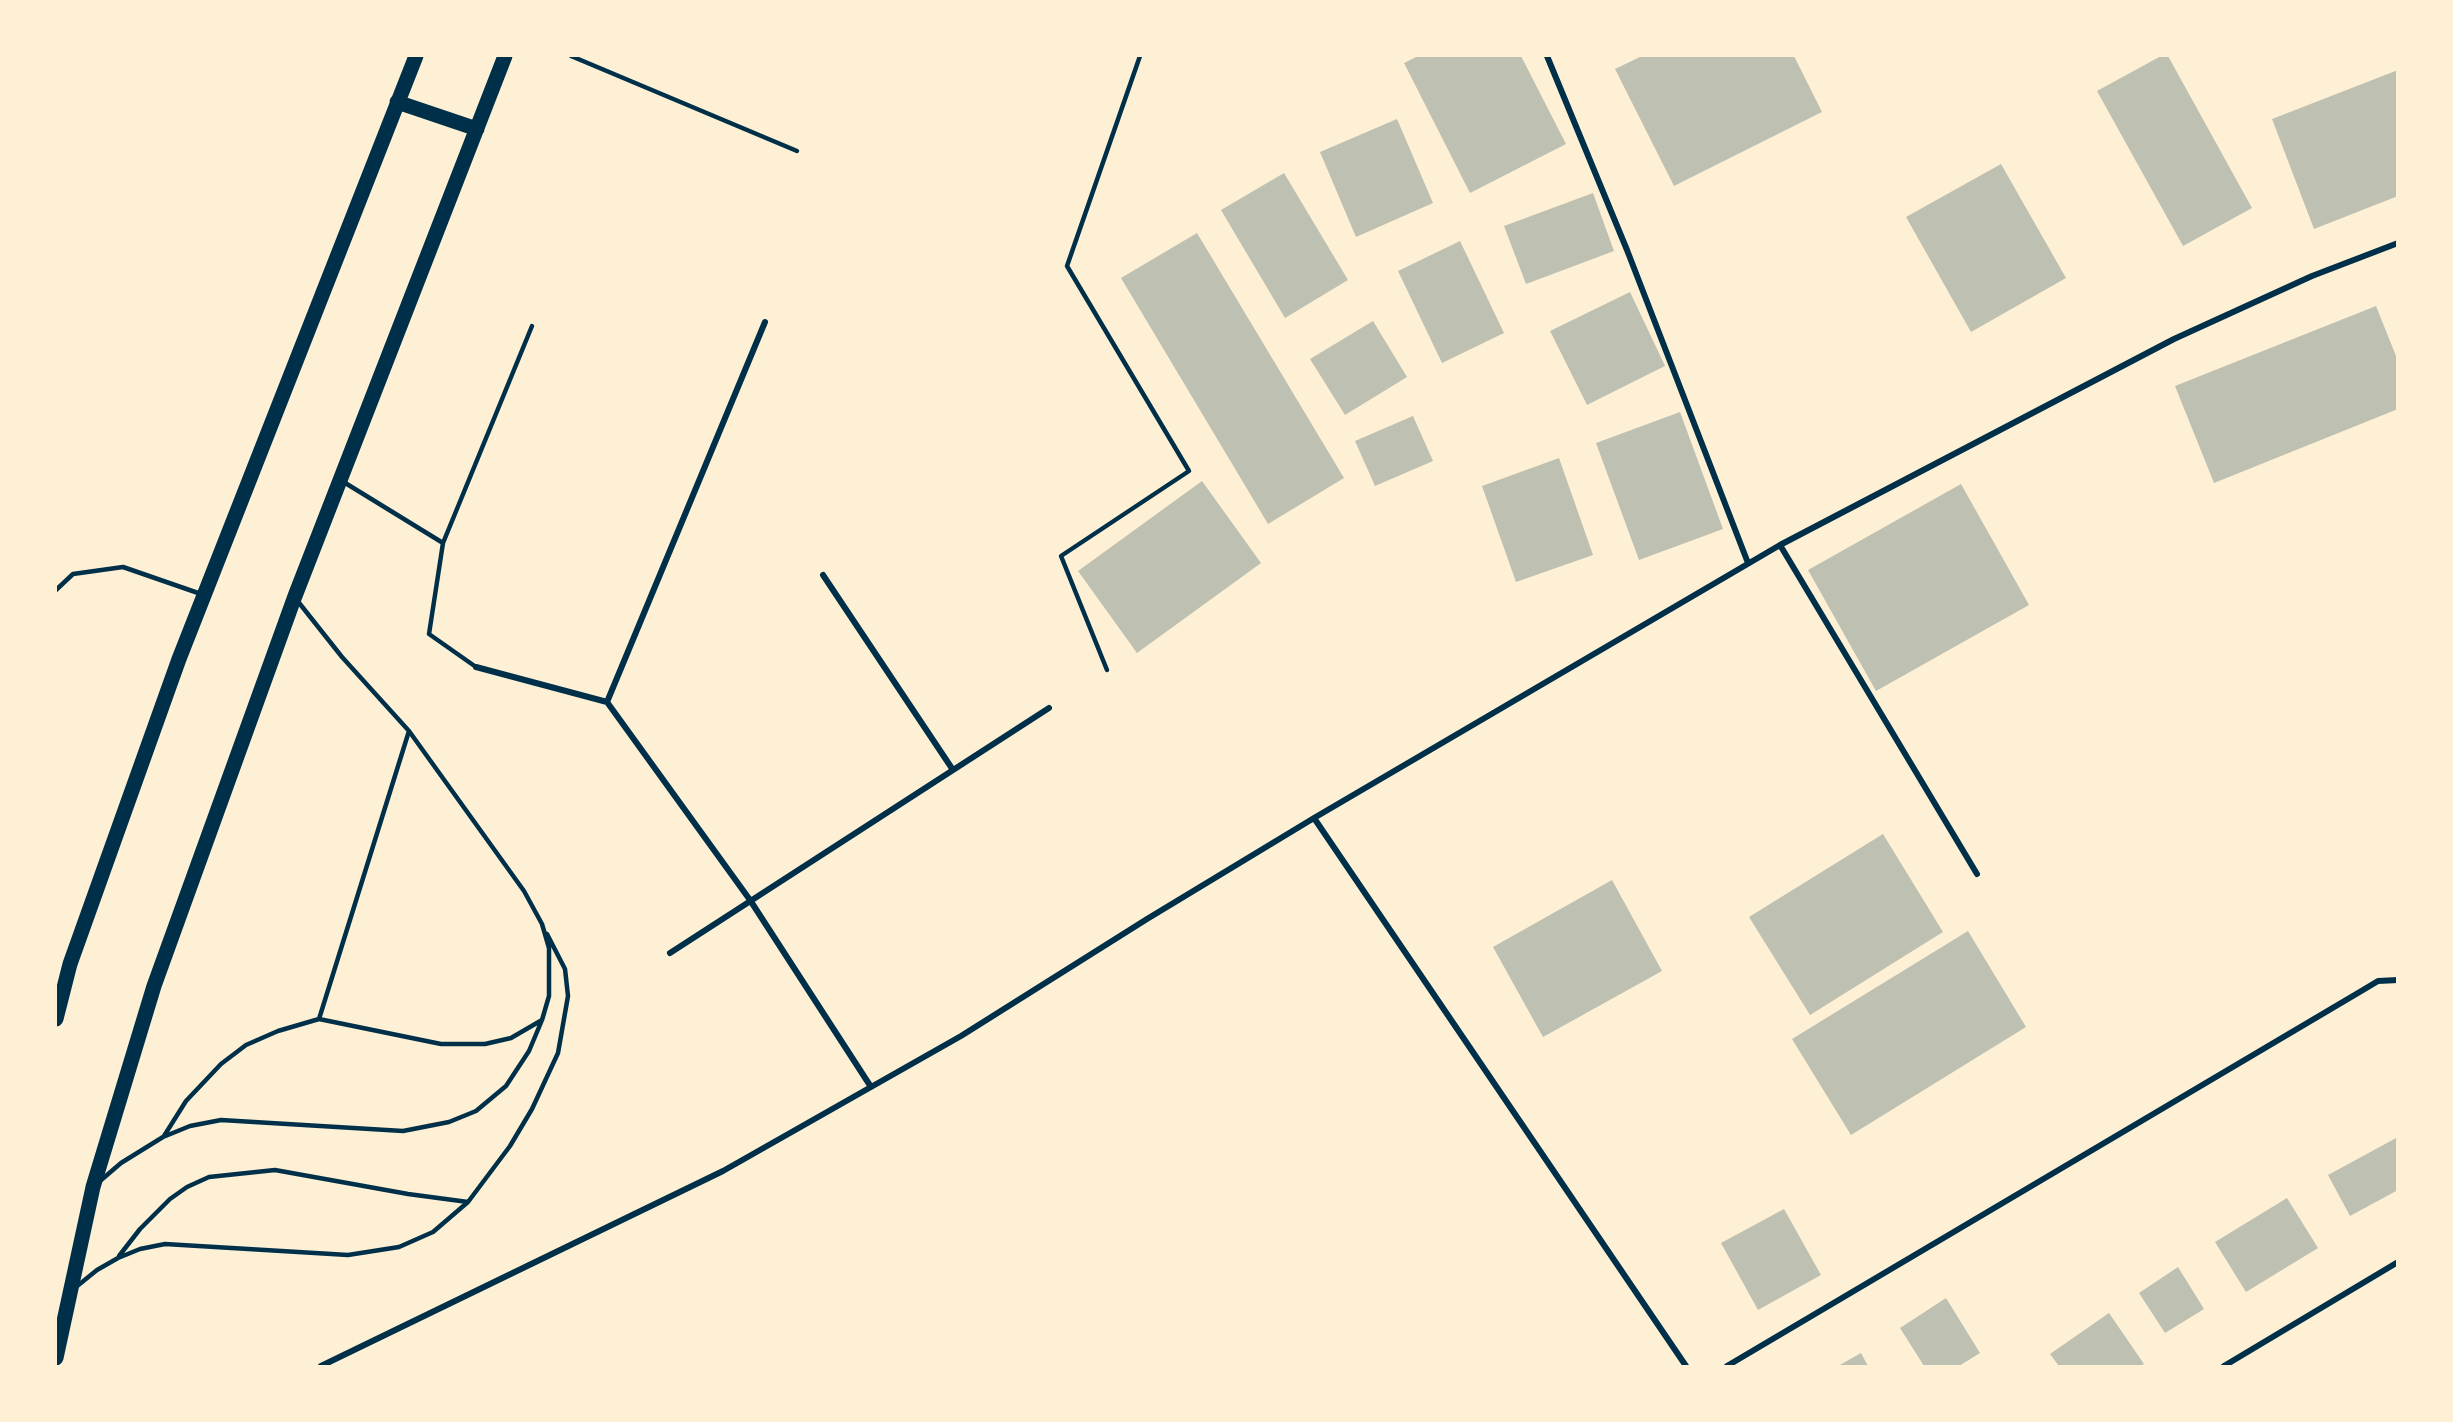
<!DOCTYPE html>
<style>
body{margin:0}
#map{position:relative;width:2453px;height:1422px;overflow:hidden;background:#fdf0d5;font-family:Raleway,sans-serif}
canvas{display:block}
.frame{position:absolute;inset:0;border:57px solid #fdf0d5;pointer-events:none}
</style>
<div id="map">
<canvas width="2453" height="1422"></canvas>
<div class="frame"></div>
</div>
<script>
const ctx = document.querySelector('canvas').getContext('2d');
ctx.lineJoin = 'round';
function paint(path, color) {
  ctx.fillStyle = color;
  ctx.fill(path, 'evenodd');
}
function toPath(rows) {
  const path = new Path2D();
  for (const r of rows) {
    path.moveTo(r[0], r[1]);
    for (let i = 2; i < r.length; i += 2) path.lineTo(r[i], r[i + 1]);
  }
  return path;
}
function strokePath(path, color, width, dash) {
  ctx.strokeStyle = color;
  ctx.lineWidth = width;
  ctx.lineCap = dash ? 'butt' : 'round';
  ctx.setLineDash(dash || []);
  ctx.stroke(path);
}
const building = toPath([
 [1418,56,1521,56,1566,144,1470,193,1404,63],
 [1642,56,1794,56,1822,112,1674,186,1615,69],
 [2161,56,2168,56,2252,208,2183,246,2097,91],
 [2398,70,2398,196,2314,229,2272,119],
 [1397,119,1433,203,1356,237,1320,152],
 [2001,164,2066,278,1971,332,1906,217],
 [1284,173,1348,280,1285,318,1221,210],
 [1593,193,1614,251,1526,284,1504,226],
 [1197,233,1344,478,1268,524,1121,278],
 [1460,241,1504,333,1442,363,1398,271],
 [1630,292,1665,366,1587,405,1550,331],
 [2376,306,2398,361,2398,409,2214,483,2175,386],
 [1373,321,1407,377,1345,415,1310,359],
 [1680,412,1723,529,1639,560,1596,443],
 [1413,416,1433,461,1375,486,1355,441],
 [1559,458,1593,555,1516,582,1482,486],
 [1202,481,1261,563,1137,653,1078,571],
 [1961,484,2029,605,1876,691,1808,570],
 [1883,834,1943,932,1810,1015,1749,917],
 [1612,880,1662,971,1543,1037,1493,947],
 [1968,931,2026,1027,1851,1135,1792,1039],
 [2398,1137,2398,1190,2350,1216,2328,1175],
 [2287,1198,2318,1248,2246,1292,2215,1242],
 [1784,1209,1821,1275,1758,1310,1721,1243],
 [2178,1267,2204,1309,2165,1333,2139,1293],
 [1946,1298,1980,1353,1959,1366,1924,1366,1900,1328],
 [2109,1313,2144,1364,2140,1366,2059,1366,2050,1354],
 [1861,1353,1868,1366,1838,1366]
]);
const service = toPath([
 [571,56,797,151],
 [342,481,443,543],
 [56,590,73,574,123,567,201,594],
 [476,667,429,634,443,543,532,326],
 [1107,670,1061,556,1189,471,1067,266,1140,56],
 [319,1019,409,731],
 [164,1136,186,1101,221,1064,246,1045,278,1031,319,1019,441,1044,485,1044,511,1038,542,1020],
 [100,1181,121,1163,163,1137,190,1126,221,1120,403,1131,449,1122,476,1111,506,1086,529,1051,542,1020,549,996,549,948,542,924,524,891,409,731,342,657,296,599],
 [119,1256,140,1229,170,1199,187,1187,209,1177,275,1170,408,1194,468,1202],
 [76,1287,97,1270,118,1258,140,1249,165,1244,348,1255,399,1247,433,1232,468,1202,510,1146,532,1109,558,1053,568,996,565,969,547,934]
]);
const minor = toPath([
 [1547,56,1627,250,1748,563],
 [765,322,607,702,750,900,871,1087],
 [1780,545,1977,874],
 [823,575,953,770],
 [476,667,607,702],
 [1314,818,1686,1366],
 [670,953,1049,708],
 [321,1366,723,1171,871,1087,961,1036,1147,919,1314,818,1780,545,2174,339,2312,276,2398,243],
 [1727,1366,2363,990,2378,981,2398,980],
 [2224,1366,2398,1262]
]);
const primary = toPath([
 [397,102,477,129],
 [56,1019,70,964,179,659,416,56],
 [56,1358,93,1187,154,986,295,596,505,56]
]);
paint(building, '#bec0b2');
strokePath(service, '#003049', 4.5);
strokePath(minor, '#003049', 6);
strokePath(primary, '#003049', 15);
</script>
